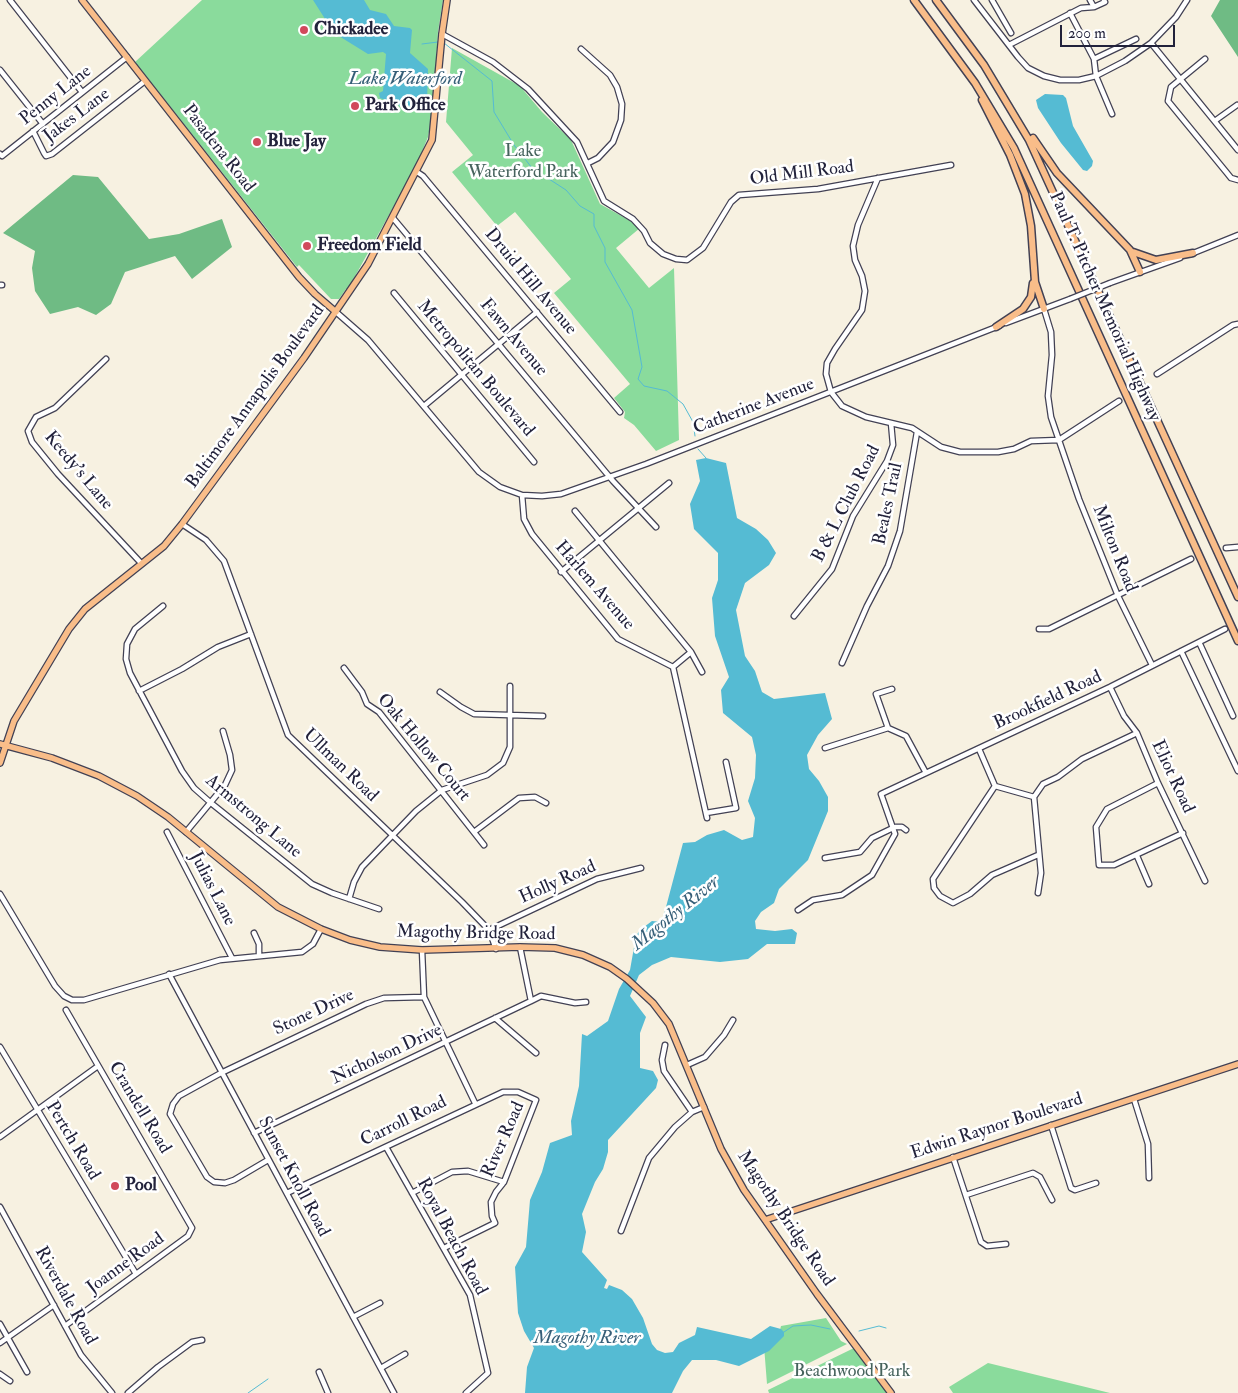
<!DOCTYPE html>
<style>
body{margin:0}
#map{position:relative;width:1238px;height:1393px;overflow:hidden;background:#f7f1e1;font-family:"IM FELL Double Pica",serif}
canvas{display:block}
.scale{position:absolute;left:1060px;top:25px;width:115px;height:22px;box-sizing:border-box;border:2px solid #22223b;border-top:0;padding-left:6px;font-size:15px;line-height:18px;white-space:nowrap;color:#22223b;-webkit-text-stroke:4px #fff;paint-order:stroke}
</style>
<div id="map">
<canvas width="1238" height="1393"></canvas>
<div class="scale">200 m</div>
</div>
<script>
const ctx = document.querySelector('canvas').getContext('2d');
ctx.lineJoin = 'round';
function paint(path, color) {
  ctx.fillStyle = color;
  ctx.fill(path, 'evenodd');
}
function toPath(rows) {
  const path = new Path2D();
  for (const r of rows) {
    path.moveTo(r[0], r[1]);
    for (let i = 2; i < r.length; i += 2) path.lineTo(r[i], r[i + 1]);
  }
  return path;
}
function strokePath(path, color, width, dash) {
  ctx.strokeStyle = color;
  ctx.lineWidth = width;
  ctx.lineCap = dash ? 'butt' : 'round';
  ctx.setLineDash(dash || []);
  ctx.stroke(path);
}
function label(font, color, halo, rows, align = 'center') {
  ctx.font = font + ' "IM FELL Double Pica",serif';
  ctx.lineWidth = 5;
  ctx.setLineDash([]);
  ctx.textBaseline = 'middle';
  ctx.strokeStyle = halo;
  ctx.fillStyle = color;
  for (const [text, x, y, turn = 0] of rows) {
    ctx.save();
    ctx.translate(x, y);
    ctx.rotate((+turn || 0) * Math.PI / 180);
    ctx.textAlign = isNaN(turn) ? turn : align;
    if (halo) ctx.strokeText(text, 0, 0);
    ctx.fillText(text, 0, 0);
    ctx.restore();
  }
}
const green = toPath([
 [202,0,443,0,438,32,433,111,428,137,416,166,348,289,346,289,339,299,331,299,299,265,297,267,135,62],
 [452,48,520,86,542,112,571,140,600,204,636,224,640,228,616,248,649,288,674,268,679,440,656,451,634,425,624,418,625,412,614,398,630,384,554,293,571,279,515,212,497,226,452,172,473,155,446,122],
 [826,1318,841,1341,847,1344,767,1384,764,1346,777,1342,781,1326],
 [854,1348,863,1352,895,1393,769,1393,768,1390],
 [988,1363,1110,1393,953,1393,949,1387]
]);
const forest = toPath([
 [1220,0,1238,0,1238,57,1211,16],
 [73,175,98,177,149,239,179,234,222,219,232,247,192,279,175,256,125,272,111,304,96,315,78,307,50,314,35,291,32,268,35,251,3,233]
]);
const water = toPath([
 [313,0,364,0,370,10,386,14,394,26,410,28,412,30,410,53,428,69,427,102,406,108,380,98,379,93,383,91,386,54,383,52,368,54,334,33],
 [1045,94,1063,95,1066,98,1073,126,1093,161,1092,166,1087,171,1083,170,1061,143,1038,108,1036,100],
 [706,458,726,463,737,518,756,529,768,540,776,553,769,565,745,583,736,610,745,656,755,671,762,692,774,699,825,693,832,719,818,735,807,755,809,769,819,781,828,797,828,811,808,860,779,889,774,903,761,912,755,921,756,929,775,931,792,929,797,933,795,944,767,944,748,959,720,962,671,957,652,965,639,975,630,996,646,1017,640,1033,640,1068,653,1071,658,1080,656,1088,608,1140,608,1152,603,1169,595,1182,582,1214,586,1232,582,1252,607,1280,604,1288,607,1289,609,1285,622,1290,632,1299,643,1318,652,1344,657,1350,665,1353,673,1352,679,1343,695,1335,697,1327,751,1339,770,1326,781,1329,784,1332,784,1336,769,1351,739,1366,716,1360,692,1360,683,1371,672,1393,525,1393,527,1367,534,1348,524,1331,518,1313,515,1267,526,1247,530,1200,542,1172,550,1143,572,1135,571,1121,579,1086,582,1034,587,1036,608,1021,619,989,630,970,636,936,640,930,652,921,662,922,683,843,695,842,707,835,724,830,742,840,753,837,755,818,748,801,755,778,756,755,752,737,723,713,721,690,729,677,715,636,712,598,718,580,718,553,694,529,690,504,700,481,696,460]
]);
const stream = toPath([
 [444,43,492,81,494,112,514,145,532,168,566,190,580,206,594,214,594,226,605,248,605,262,632,310,642,367,638,379,644,386,667,391,683,404,693,422,695,436],
 [422,44,438,42],
 [698,449,706,458],
 [859,1331,879,1326,886,1328],
 [784,1332,793,1326,811,1325,830,1329],
 [248,1393,268,1379]
]);
const minor = toPath([
 [10,0,82,92],
 [974,0,1018,57,1028,68,1044,76,1060,80,1079,80,1096,76,1125,61,1151,43,1176,17,1187,0],
 [992,0,1011,33],
 [1090,0,1094,7,1105,2,1104,0],
 [1070,13,1094,59,1096,76,1112,114],
 [442,34,493,62,528,89,577,142,604,201,633,219,644,231,650,243,663,254,676,259,687,260,703,248,731,202,739,195,818,189,951,165],
 [1151,43,1238,150],
 [1009,45,1081,8,1094,7],
 [581,49,610,75,617,87,622,104,621,120,613,142,598,158,588,163],
 [1094,59,1136,39],
 [1205,59,1171,87,1168,101,1227,173,1231,178,1238,180],
 [0,70,43,124],
 [1216,120,1237,105],
 [33,131,44,153,46,156,52,154,145,81],
 [0,154,2,156,127,57],
 [417,172,423,176,620,412],
 [878,178,858,225,853,246,855,260,862,276,865,291,862,310,835,349,827,363,826,374,831,392,842,406,866,417,912,428,941,447,960,452,998,452,1014,449,1031,441,1059,440,1119,401],
 [393,218,613,481,656,527],
 [1191,254,1238,235],
 [1110,283,1180,258],
 [0,285,2,285],
 [394,293,534,462],
 [1044,309,1051,332,1052,355,1048,396,1051,417,1079,499,1118,596,1152,665],
 [336,312,368,340,479,472,500,487,522,495,542,496,561,494,646,464,999,326],
 [1006,323,1070,299],
 [106,359,55,408,36,417,28,431,32,442,58,474,141,563],
 [1157,374,1233,325,1238,324],
 [424,406,537,312],
 [522,495,524,519,532,534,618,639,673,667],
 [575,511,691,652,702,672],
 [182,524,206,540,224,561,288,735,462,902,489,930,496,949],
 [1226,548,1238,547],
 [561,572,669,483],
 [163,606,135,629,127,644,126,659,130,673,182,771,194,788,211,803,312,884,332,893,379,909],
 [794,616,832,569,853,516,887,461,893,445,891,423],
 [1039,629,1049,629,1191,559],
 [1199,642,1233,716],
 [1181,651,1238,771],
 [842,663,867,606,888,566,900,531,917,432],
 [673,667,707,818],
 [673,667,691,652],
 [344,668,362,692,367,704,379,712,484,845],
 [1110,687,1124,716,1137,733,1158,783,1205,881],
 [892,689,876,694,888,728,906,736,926,773],
 [139,691,182,669,218,647,251,634],
 [440,692,461,707,474,714,543,716],
 [825,748,888,728],
 [979,749,995,786,933,879,934,888,940,896,953,903,970,894,992,875,1038,855],
 [1158,783,1107,809,1096,827,1099,865,1114,865,1183,833],
 [995,786,1034,797],
 [706,813,736,808,726,762],
 [167,832,232,958],
 [186,832,225,785,232,770,230,755,223,731],
 [474,832,519,798,535,797,546,803],
 [1137,856,1149,884],
 [825,858,860,852,872,838,895,827,902,827,906,830],
 [1038,893,1041,873,1034,797,1043,784,1058,777,1082,759,1137,733],
 [0,894,55,986,64,996,72,1000,84,1000,220,960,302,952,313,944,321,929],
 [349,899,354,882,362,867,416,811,442,790,487,775,503,763,510,747,510,686],
 [798,910,813,900,842,895,872,875,895,834,881,794,1110,687,1225,629],
 [489,930,597,879,641,868],
 [254,933,259,944,259,955],
 [520,947,531,1001,541,996,575,1003,586,1002],
 [422,950,424,997,475,1103],
 [169,974,394,1393],
 [495,1018,536,1053],
 [665,1045,662,1060,664,1071,692,1112],
 [0,1047,136,1274],
 [687,1065,705,1057,724,1035,733,1020],
 [1134,1099,1148,1144,1149,1178],
 [1051,1125,1071,1188,1075,1190,1096,1183],
 [254,1133,531,1001],
 [0,1137,98,1066],
 [386,1147,470,1295,488,1373,466,1393],
 [953,1157,981,1242,987,1246,1006,1244],
 [268,1160,234,1180,225,1183,214,1182,207,1177,170,1114,173,1104,179,1096,221,1073,366,1004,384,998,424,997],
 [287,1193,503,1092,518,1092,536,1100,504,1182,496,1192,491,1202,492,1216,495,1223,444,1248],
 [412,1193,452,1172,468,1171,504,1182],
 [966,1195,1033,1173,1040,1177,1052,1200],
 [0,1207,81,1355,112,1393],
 [621,1231,649,1158,675,1127,692,1112,704,1107],
 [353,1317,380,1303],
 [0,1324,27,1372],
 [65,1326,188,1236,192,1228,66,1010],
 [0,1343,54,1305],
 [381,1368,405,1354],
 [319,1372,328,1393],
 [0,1374,10,1381],
 [128,1393,158,1367,192,1342,202,1340]
]);
const major = toPath([
 [82,0,299,277,315,294,336,312],
 [0,744,52,758,99,776,137,796,168,817,278,907,321,929,350,940,380,947,422,950,520,947,555,948,583,955,610,967,627,979,653,1003,669,1024,721,1149,744,1190,817,1294,891,1393],
 [0,763,14,721,69,629,85,609,164,546,182,524,304,358,368,264,432,140,442,34,447,0],
 [765,1220,1238,1064]
]);
const highway = toPath([
 [914,0,975,83,1014,148,1238,641],
 [936,0,984,65,1029,140,1238,597],
 [982,100,1010,155,1025,194,1031,226,1035,282,1044,309],
 [1033,138,1057,173,1130,250,1140,272],
 [1133,252,1156,260,1193,253],
 [996,327,1023,309,1031,297,1033,283]
]);
const minorBridge = toPath([
 [1070,299,1110,283]
]);
const markers = [
 [304,30,5,"#d1495b"],
 [355,106,5,"#d1495b"],
 [257,142,5,"#d1495b"],
 [307,246,5,"#d1495b"],
 [115,1186,5,"#d1495b"]
];
const poiNames = [
 ["Chickadee",314,30],
 ["Park Office",365,106],
 ["Blue Jay",267,142],
 ["Freedom Field",317,246],
 ["Pool",125,1186]
];
const streetNames = [
 ["Penny Lane",56,96,-38],
 ["Jakes Lane",77,116,-37],
 ["Pasadena Road",218,149,52],
 ["Old Mill Road",802,174,-7],
 ["Druid Hill Avenue",530,282,50],
 ["Paul T. Pitcher Memorial Highway",1104,307,66],
 ["Fawn Avenue",513,338,50],
 ["Metropolitan Boulevard",475,369,50],
 ["Baltimore Annapolis Boulevard",256,397,-54],
 ["Catherine Avenue",754,407,-21],
 ["Keedy's Lane",78,471,50],
 ["B & L Club Road",847,504,-63],
 ["Beales Trail",889,504,-78],
 ["Milton Road",1114,549,68],
 ["Harlem Avenue",594,586,49],
 ["Brookfield Road",1048,701,-25],
 ["Oak Hollow Court",423,748,50],
 ["Ullman Road",340,766,44],
 ["Eliot Road",1172,777,65],
 ["Armstrong Lane",253,817,40],
 ["Holly Road",558,883,-24],
 ["Julias Lane",212,889,63],
 ["Magothy Bridge Road",476,934,1],
 ["Stone Drive",314,1013,-25],
 ["Nicholson Drive",387,1055,-25],
 ["Crandell Road",139,1108,59],
 ["Carroll Road",404,1122,-26],
 ["Edwin Raynor Boulevard",997,1127,-18],
 ["River Road",504,1140,-66],
 ["Pertch Road",72,1141,59],
 ["Sunset Knoll Road",293,1177,62],
 ["Magothy Bridge Road",785,1219,56],
 ["Royal Beach Road",451,1237,62],
 ["Joanne Road",126,1264,-36],
 ["Riverdale Road",65,1296,61]
];
const parkNames = [
 ["Lake",523,152],
 ["Waterford Park",523,173],
 ["Beachwood Park",852,1372]
];
const waterNames = [
 ["Lake Waterford",405,80],
 ["Magothy River",676,914,-39],
 ["Magothy River",587,1339]
];
paint(green, '#8adb9c');
paint(forest, '#6fbb84');
paint(water, '#55bbd3');
strokePath(stream, '#55bbd3', 1);
strokePath(minor, '#424154', 7);
strokePath(major, '#424154', 8);
strokePath(highway, '#424154', 9);
strokePath(minor, '#fff', 4.5);
strokePath(major, '#f9bd89', 5.5);
strokePath(highway, '#f9bd89', 6);
strokePath(minorBridge, '#424154', 7, []);
strokePath(minorBridge, '#fff', 4.5);
for (const [x, y, r, color] of markers) {
  const dot = new Path2D();
  dot.arc(x, y, r, 0, 2 * Math.PI);
  ctx.fillStyle = color;
  ctx.fill(dot);
  strokePath(dot, '#fff', 2);
}
label('bold 18px', '#22223b', '#fff', poiNames, 'left');
label('18px', '#22223b', '#fff', streetNames);
label('18px', '#46635d', '#fff', parkNames);
label('italic 19px', '#365f78', '#fff', waterNames);
</script>
